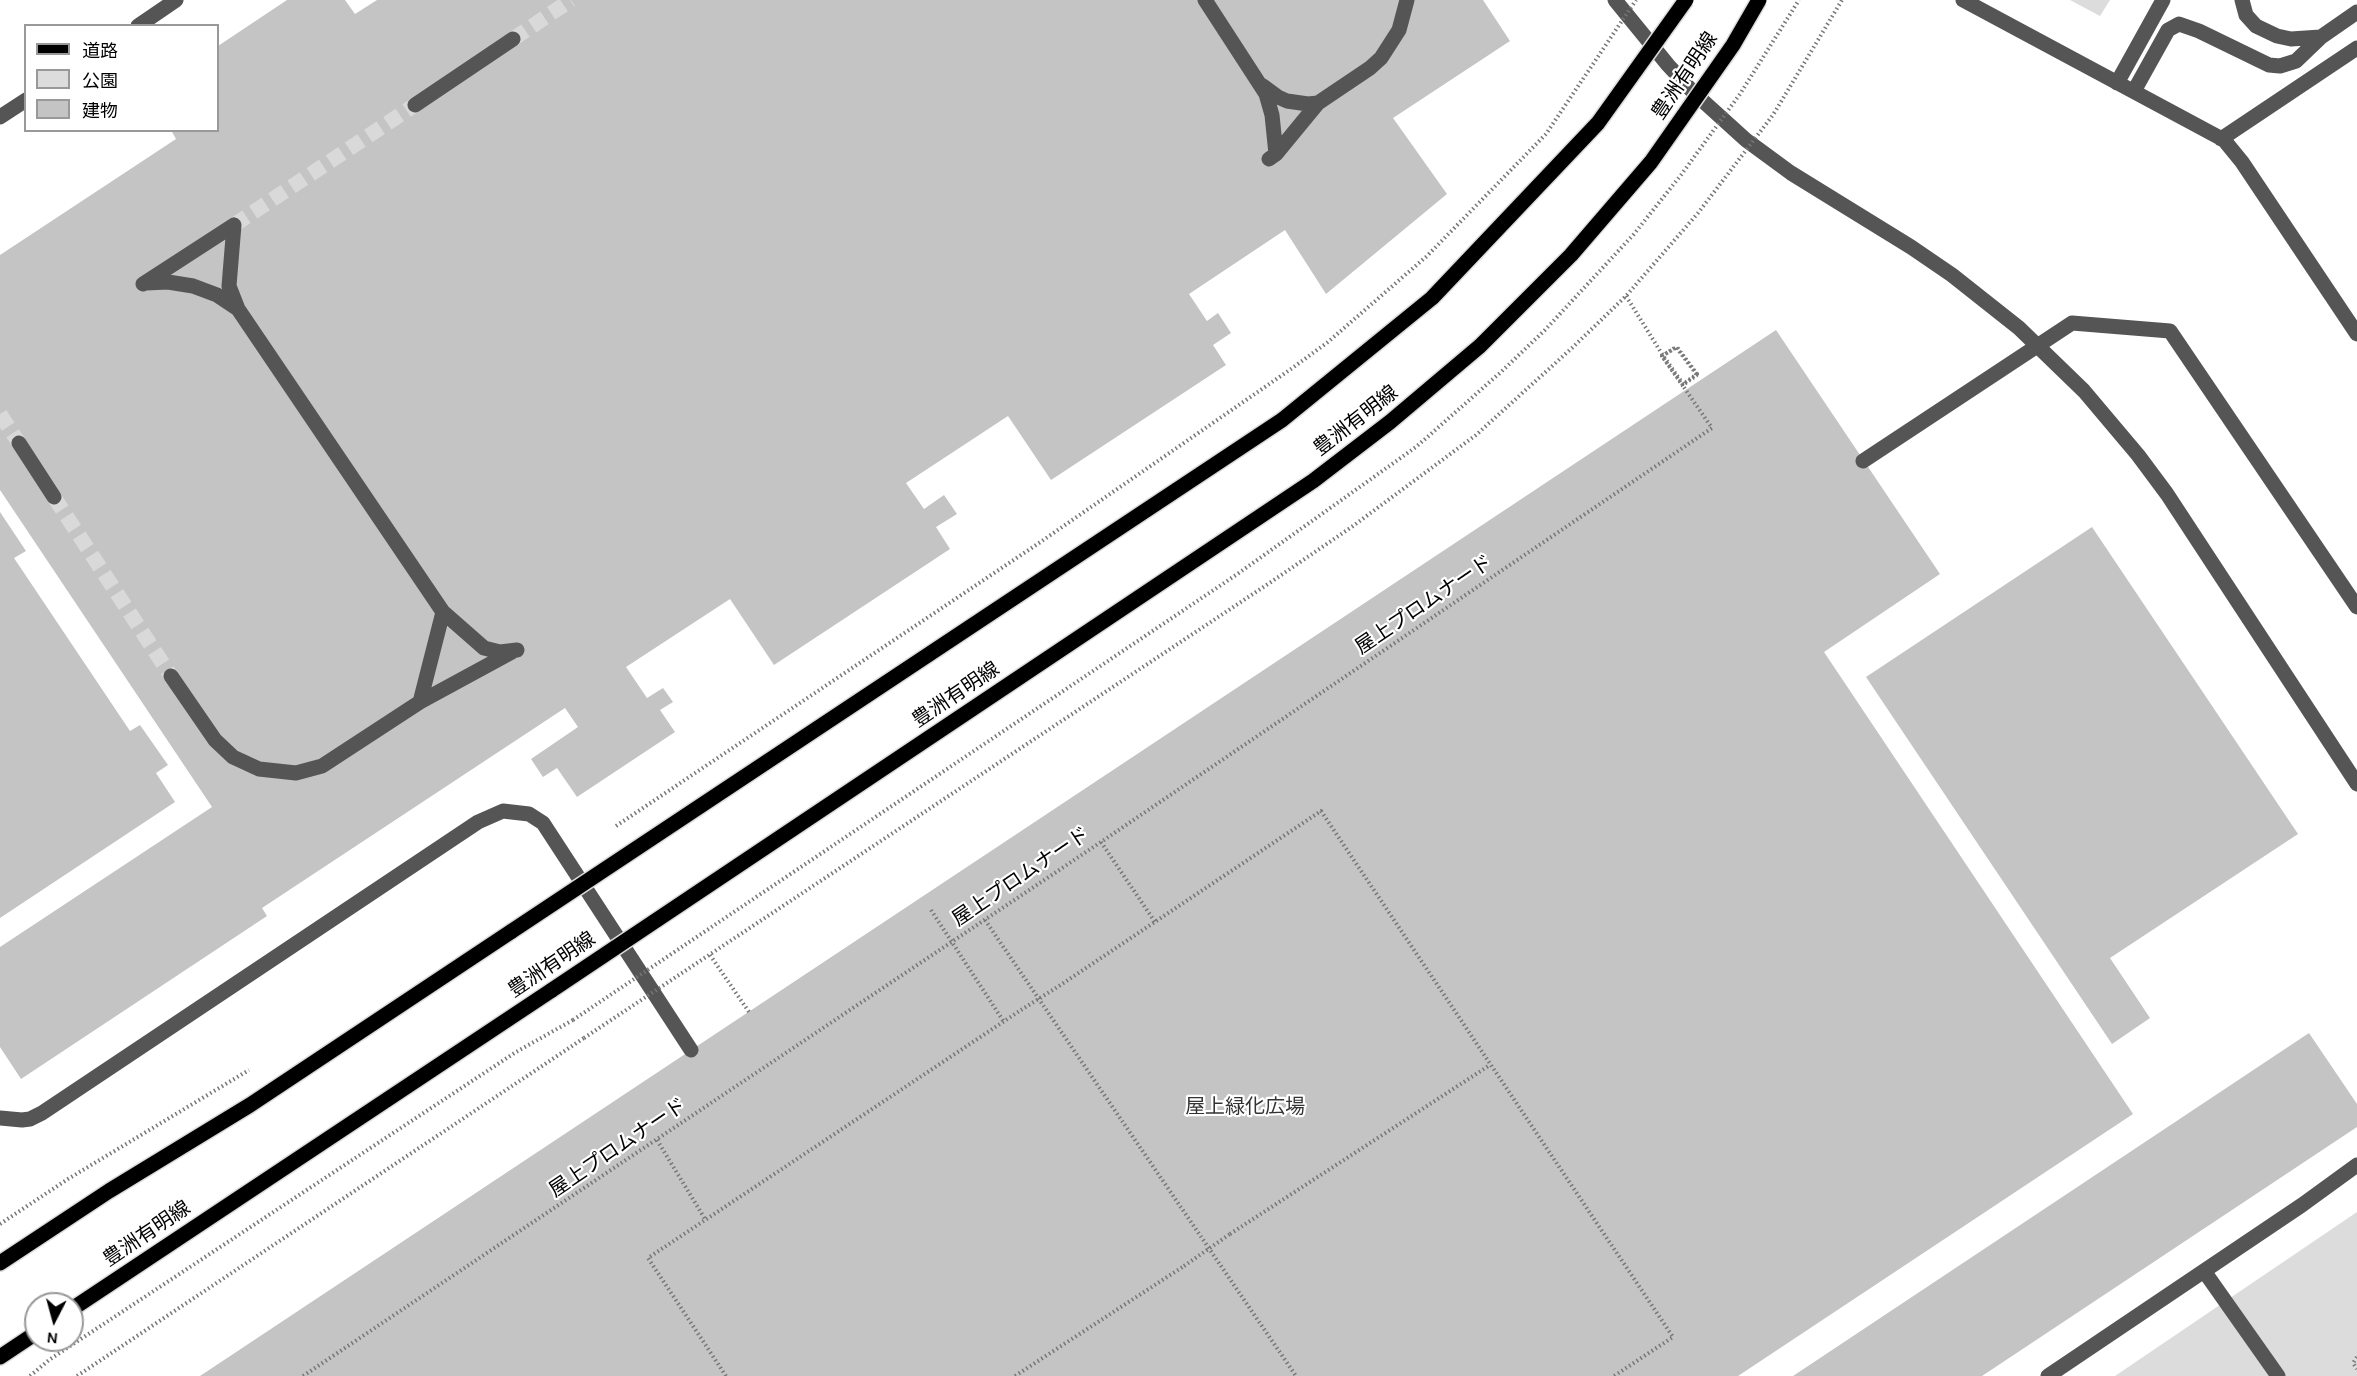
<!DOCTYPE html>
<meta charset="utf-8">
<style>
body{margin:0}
#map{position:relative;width:2357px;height:1376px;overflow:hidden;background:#fff;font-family:Karla,"Noto Sans JP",sans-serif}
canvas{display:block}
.legend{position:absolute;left:24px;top:24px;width:195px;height:108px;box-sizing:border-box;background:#fff;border:2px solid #999;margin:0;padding:8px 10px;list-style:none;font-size:18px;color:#000}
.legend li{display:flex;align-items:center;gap:12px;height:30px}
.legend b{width:30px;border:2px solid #999}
.north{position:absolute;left:24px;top:1292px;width:60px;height:60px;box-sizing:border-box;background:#fff;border:2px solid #999;border-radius:50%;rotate:186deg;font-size:16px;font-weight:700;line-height:24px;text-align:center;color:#000}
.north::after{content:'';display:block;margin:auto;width:21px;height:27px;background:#000;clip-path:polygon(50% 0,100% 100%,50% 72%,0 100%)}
</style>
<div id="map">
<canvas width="2357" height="1376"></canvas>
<ul class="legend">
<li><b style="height:8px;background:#000"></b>道路</li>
<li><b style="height:16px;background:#dcdcdc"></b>公園</li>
<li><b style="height:16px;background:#c4c4c4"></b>建物</li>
</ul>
<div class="north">N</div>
</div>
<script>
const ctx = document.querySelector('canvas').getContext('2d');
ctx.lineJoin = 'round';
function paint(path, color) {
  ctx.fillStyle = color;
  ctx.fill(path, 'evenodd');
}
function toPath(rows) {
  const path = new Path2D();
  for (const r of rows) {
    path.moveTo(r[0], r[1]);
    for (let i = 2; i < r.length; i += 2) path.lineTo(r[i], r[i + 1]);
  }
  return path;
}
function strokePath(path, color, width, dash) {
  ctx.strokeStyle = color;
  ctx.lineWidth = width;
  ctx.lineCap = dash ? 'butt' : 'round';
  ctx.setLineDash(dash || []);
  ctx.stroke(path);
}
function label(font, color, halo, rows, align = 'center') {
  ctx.font = font + ' Karla,"Noto Sans JP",sans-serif';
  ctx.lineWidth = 4.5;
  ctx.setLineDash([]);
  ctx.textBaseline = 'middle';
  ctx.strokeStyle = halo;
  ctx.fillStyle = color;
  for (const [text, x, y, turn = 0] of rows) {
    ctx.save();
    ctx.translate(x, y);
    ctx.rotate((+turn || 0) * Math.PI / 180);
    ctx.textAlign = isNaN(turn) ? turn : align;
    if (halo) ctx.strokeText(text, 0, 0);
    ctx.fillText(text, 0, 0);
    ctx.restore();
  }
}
const green = toPath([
 [2070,0,2110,0,2100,16],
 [2357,1212,2357,1376,2115,1376]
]);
const building = toPath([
 [287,0,345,0,355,14,377,0,1483,0,1510,41,1393,118,1447,194,1326,294,1285,230,1189,294,1207,321,1218,313,1231,333,1213,345,1226,365,1051,480,1008,416,906,483,924,509,944,495,957,514,936,527,950,549,774,665,730,599,626,667,647,698,663,688,673,702,660,710,675,732,577,797,557,768,543,777,531,759,578,727,565,708,262,908,267,916,21,1079,0,1047,0,947,212,807,0,490,0,255,176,139,171,130,218,130,218,46],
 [1776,330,1940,574,1824,652,2133,1114,1738,1376,200,1376],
 [0,512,26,551,14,558,130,731,140,725,168,765,156,773,175,802,0,918],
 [2092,527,2298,834,2110,958,2150,1018,2112,1044,1866,677],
 [2309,1033,2357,1104,2357,1127,1982,1376,1793,1376]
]);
const minorTunnel = toPath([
 [513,39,571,0],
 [234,225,415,105],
 [0,414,19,443],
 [54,497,171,676]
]);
const path = toPath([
 [1626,296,1662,354,1683,384,1697,374,1677,347,1662,356,1683,385,1697,375],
 [1101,842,1155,922],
 [931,910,1004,1022],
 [985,920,1296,1376],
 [710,955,749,1012],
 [1059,986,1321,811,1673,1337,1614,1376],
 [657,1140,705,1219],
 [0,1224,68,1179,249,1070],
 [1230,1234,1490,1065],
 [2357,1357,2353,1363,2357,1369],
 [30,1376,49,1360,516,1052,573,1020],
 [77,1376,584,1038],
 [303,1376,1101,842,1712,428,1683,386],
 [726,1376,648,1258,1021,1010],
 [1015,1376,1184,1266]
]);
const minor = toPath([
 [1205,0,1266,94,1272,115,1276,154],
 [1615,0,1668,65,1693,92,1746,140,1791,173,1911,247,1952,275,2019,328,2084,391,2138,455,2167,494,2357,784],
 [1963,0,2224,140,2242,162,2357,334],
 [2242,0,2246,15,2256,26,2277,36,2291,39,2321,37],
 [138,26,176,0],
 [2117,83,2163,0],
 [1263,86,1278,97,1287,101,1308,104,1318,103],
 [2134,91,2168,30,2179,24,2199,31,2269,65,2280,66,2296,61,2321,37,2357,12],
 [415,105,513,39],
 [0,117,26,100],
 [2221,139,2357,48],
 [1269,159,1276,154,1318,103,1370,68,1381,58,1399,30,1407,0],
 [234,225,229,286,238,309,443,612,484,648,500,652,517,650],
 [146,283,168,282,193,286,217,295,238,309],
 [143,284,234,225],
 [19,443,54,497],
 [171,676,215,740,233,757,259,769,296,773,322,766,420,702,512,652],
 [420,702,443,612],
 [0,1118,22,1120,30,1119,42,1113,478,822,503,811,529,814,543,823,691,1050],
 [2204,1271,2278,1376],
 [2048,1376,2302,1205,2357,1165]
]);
const major = toPath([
 [0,1263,109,1191,250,1105,512,931],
 [72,1309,552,990],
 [0,1357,36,1333]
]);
const pathBridge = toPath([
 [1683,386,1662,356,1676,347,1697,375],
 [616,826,1039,543,1291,369,1328,342,1427,256,1546,134,1636,0],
 [1021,1010,1059,986],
 [573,1020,1236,575,1416,447,1501,372,1545,330,1634,234,1681,175,1740,94,1799,0],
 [584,1038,1271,582,1353,526,1476,435,1572,348,1626,296,1698,213,1773,115,1842,0],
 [1184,1266,1230,1234]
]);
const minorBridge = toPath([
 [1863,461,2072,323,2170,331,2357,607]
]);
const majorBridge = toPath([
 [512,931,1282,420,1432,298,1598,123,1686,0],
 [552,990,1313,481,1390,422,1480,346,1571,255,1651,162,1733,45,1759,0]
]);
const streetNames = [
 ["豊洲有明線",1685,76,-56],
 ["豊洲有明線",1356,421,-38],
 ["屋上プロムナード",1424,605,-34],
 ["豊洲有明線",956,695,-34],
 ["屋上プロムナード",1021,877,-34],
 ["豊洲有明線",552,965,-34],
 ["屋上プロムナード",618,1148,-34],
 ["豊洲有明線",147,1234,-34]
];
const parkNames = [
 ["屋上緑化広場",1245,1107]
];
paint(green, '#dcdcdc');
paint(building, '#c4c4c4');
strokePath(minorTunnel, '#d9d9d9', 15, [15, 8]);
strokePath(major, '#dbdbdb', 18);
strokePath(path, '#777', 4, [1.5, 3]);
strokePath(minor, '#555', 15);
strokePath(major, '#000', 15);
strokePath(majorBridge, '#dbdbdb', 18, []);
strokePath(pathBridge, '#777', 4, [1.5, 3]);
strokePath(minorBridge, '#555', 15);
strokePath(majorBridge, '#000', 15);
label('20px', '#000', '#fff', streetNames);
label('20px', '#333', '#fff', parkNames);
</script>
